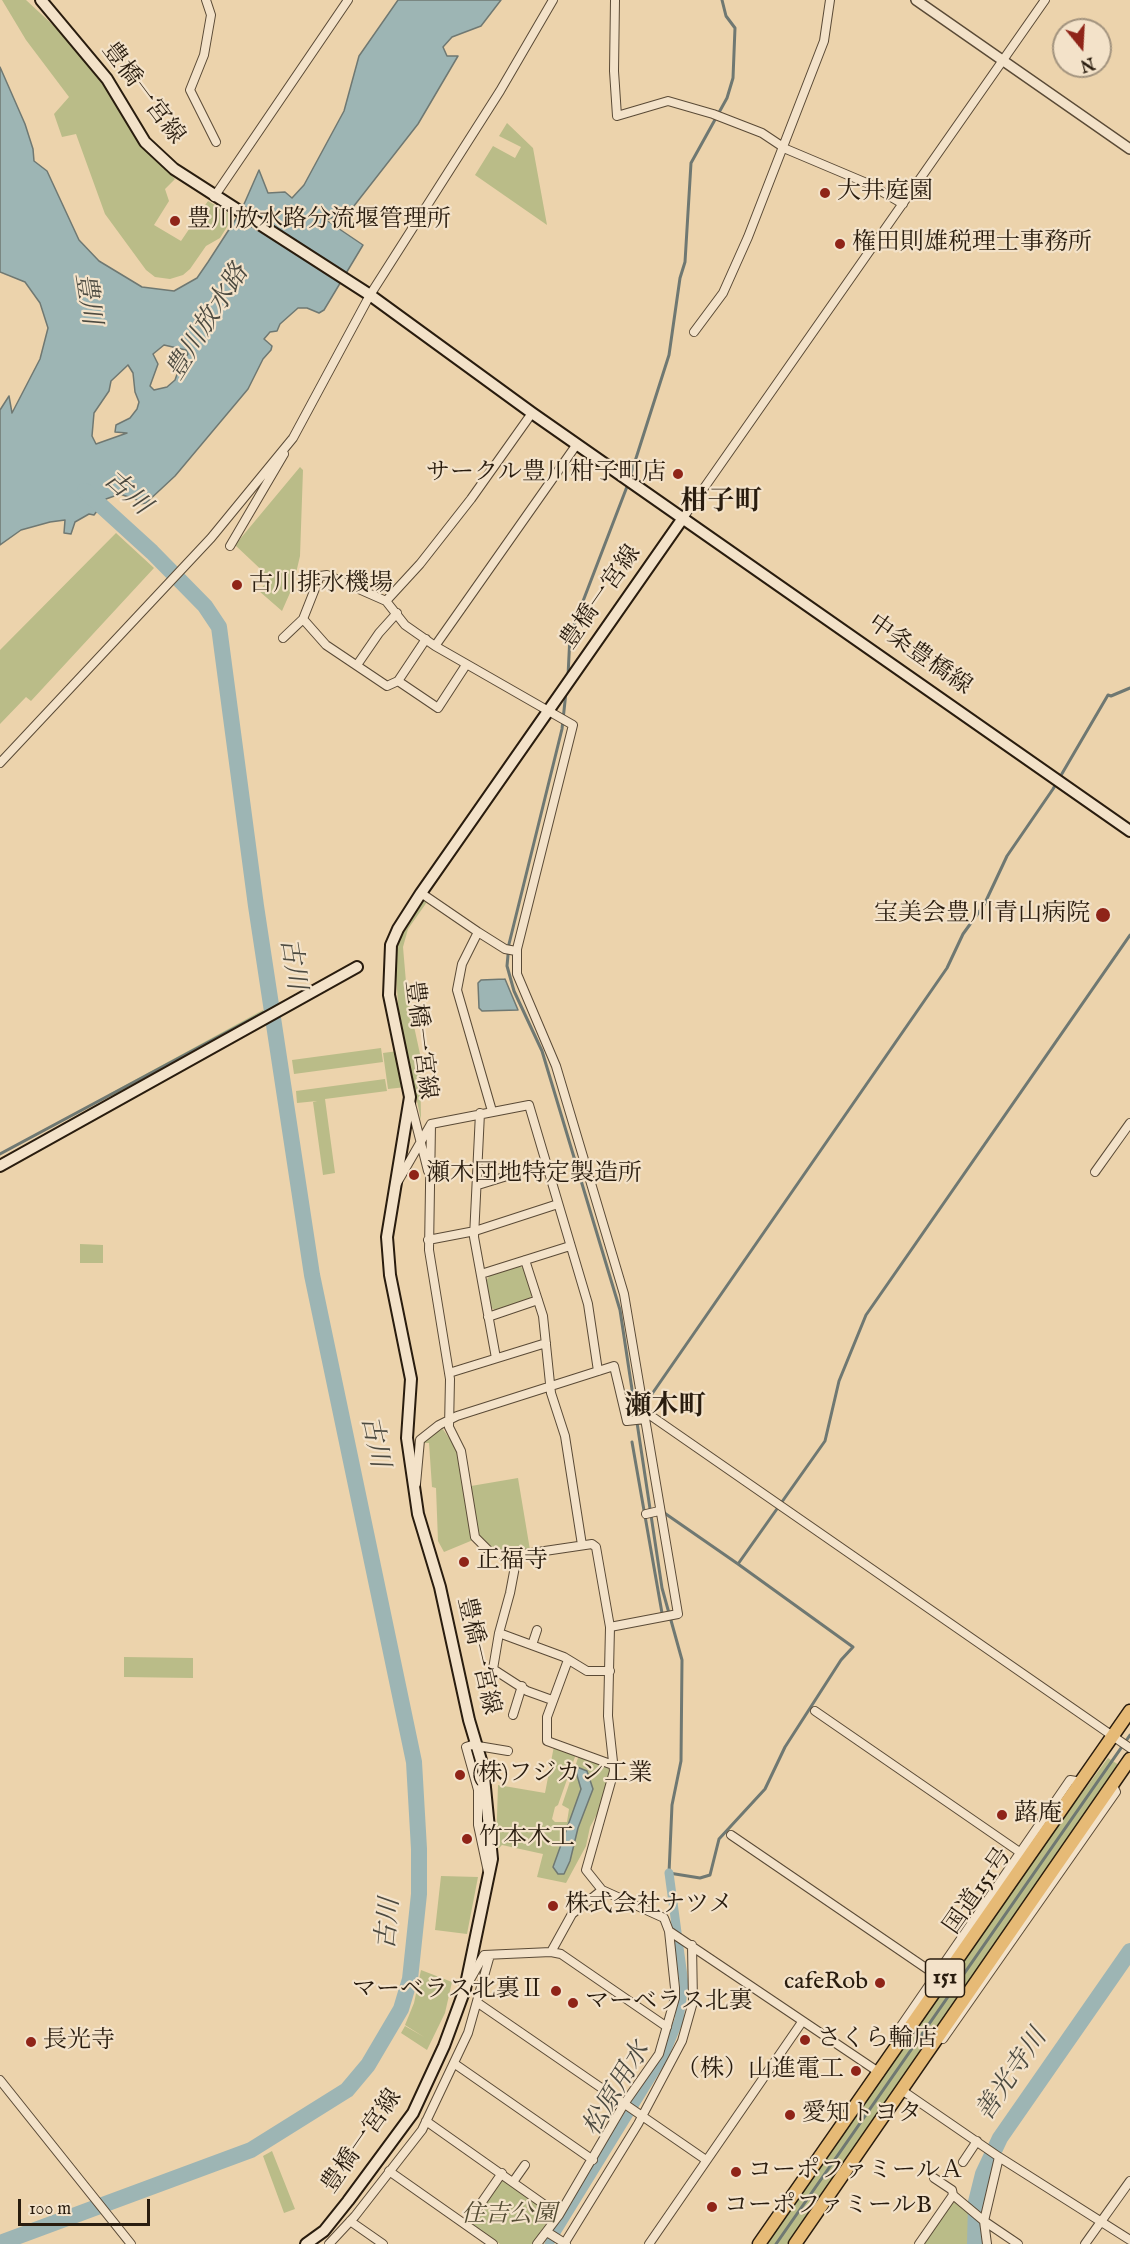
<!DOCTYPE html>
<meta charset="utf-8">
<style>
body{margin:0}
#map{position:relative;width:1130px;height:2244px;overflow:hidden;background:#ecd3ac;font-family:"IM FELL English",serif}
canvas{display:block}
.north{position:absolute;left:1052px;top:18px;width:60px;height:60px;box-sizing:border-box;background:#f3e2c9;border:2px solid #a2937e;border-radius:50%;rotate:162deg;font-size:16px;font-weight:700;line-height:24px;text-align:center;color:#291c0e}
.north::after{content:'';display:block;margin:auto;width:21px;height:27px;background:#8f2418;clip-path:polygon(50% 0,100% 100%,50% 72%,0 100%)}
.scale{position:absolute;left:18px;top:2199px;width:132px;height:27px;box-sizing:border-box;border:3px solid #291c0e;border-top:0;padding-left:8px;font-size:18px;line-height:21px;white-space:nowrap;color:#291c0e;-webkit-text-stroke:4px #f3e2c9;paint-order:stroke}
</style>
<div id="map">
<canvas width="1130" height="2244"></canvas>
<div class="north">N</div>
<div class="scale">100 m</div>
</div>
<script>
const ctx = document.querySelector('canvas').getContext('2d');
ctx.lineJoin = 'round';
function paint(path, color) {
  ctx.fillStyle = color;
  ctx.fill(path, 'evenodd');
}
function toPath(rows) {
  const path = new Path2D();
  for (const r of rows) {
    path.moveTo(r[0], r[1]);
    for (let i = 2; i < r.length; i += 2) path.lineTo(r[i], r[i + 1]);
  }
  return path;
}
function strokePath(path, color, width, dash) {
  ctx.strokeStyle = color;
  ctx.lineWidth = width;
  ctx.lineCap = dash ? 'butt' : 'round';
  ctx.setLineDash(dash || []);
  ctx.stroke(path);
}
function label(font, color, halo, rows, align = 'center') {
  ctx.font = font + ' "IM FELL English","Noto Serif JP",serif';
  ctx.lineWidth = 4.5;
  ctx.setLineDash([]);
  ctx.textBaseline = 'middle';
  ctx.strokeStyle = halo;
  ctx.fillStyle = color;
  for (const [text, x, y, turn = 0] of rows) {
    ctx.save();
    ctx.translate(x, y);
    ctx.rotate((+turn || 0) * Math.PI / 180);
    ctx.textAlign = isNaN(turn) ? turn : align;
    if (halo) ctx.strokeText(text, 0, 0);
    ctx.fillText(text, 0, 0);
    ctx.restore();
  }
}
const green = toPath([
 [2,0,26,0,81,51,105,80,149,153,175,179,165,189,169,201,154,225,181,241,208,201,234,216,220,238,206,246,190,269,183,275,170,279,155,277,146,270,105,214,76,134,62,137,54,114,69,97,26,40],
 [507,123,533,148,547,225,475,175,493,146,515,158,521,147,499,136],
 [300,467,303,470,300,556,293,586,282,611,259,591,270,578,235,545],
 [116,533,154,568,31,701,26,697,0,724,0,650],
 [424,901,427,902,408,929,403,947,407,994,420,1054,421,1120,399,1017,394,948],
 [263,1010,264,1014,114,1097,109,1094],
 [381,1048,383,1062,294,1074,292,1060],
 [398,1051,406,1087,388,1089,383,1053],
 [385,1079,387,1091,325,1099,335,1173,323,1175,313,1102,317,1101,297,1103,296,1091],
 [80,1244,103,1245,103,1263,80,1263],
 [519,1266,525,1269,532,1294,529,1301,496,1311,490,1307,486,1281,490,1275],
 [442,1428,457,1449,473,1540,444,1552,438,1541,436,1488,432,1487,429,1443,424,1443,424,1439],
 [518,1478,530,1550,515,1553,491,1550,478,1537,476,1530,471,1486],
 [124,1657,193,1658,193,1678,124,1677],
 [554,1746,576,1754,558,1805,555,1807,552,1819,555,1822,567,1822,569,1809,562,1805,579,1755,608,1767,610,1771,603,1803,590,1827,586,1846,566,1883,537,1877,543,1854,502,1845,499,1848,496,1847,498,1785,545,1793],
 [1108,1758,1119,1765,787,2244,767,2244,1051,1835],
 [441,1876,478,1877,467,1934,435,1930],
 [421,1970,452,1982,445,2013,427,2050,401,2033,405,2026,424,2037,405,2025,414,2003],
 [272,2151,295,2209,284,2213,263,2156],
 [504,2179,551,2211,552,2215,532,2244,500,2244,473,2226,472,2221,500,2180],
 [956,2202,970,2213,969,2244,923,2244,952,2203]
]);
const water = toPath([
 [398,0,501,0,481,26,452,37,443,47,447,56,458,56,418,124,350,211,326,220,363,245,324,310,319,313,307,308,298,308,280,324,277,331,270,332,264,339,272,346,271,350,263,359,248,389,175,476,146,503,140,504,137,500,120,494,106,499,94,515,89,514,75,522,71,534,64,533,65,520,50,522,21,530,0,545,0,410,9,396,12,413,40,359,48,328,40,303,25,282,0,272,0,67,25,124,33,149,34,161,47,171,79,240,99,261,142,287,174,291,197,278,208,262,241,211,259,170,268,193,285,192,292,198,304,185,344,111,359,56,398,0],
 [164,345,186,350,188,354,181,363,175,380,167,387,154,390,150,386,158,364,153,354,164,345],
 [128,365,133,373,135,392,139,402,137,409,130,418,116,425,115,432,127,433,96,444,92,436,94,413,109,391,111,381,128,365],
 [505,979,518,1010,482,1011,479,1008,478,983,481,980,505,979],
 [577,1767,587,1771,593,1789,578,1828,570,1861,564,1874,558,1874,553,1867,581,1789,576,1772,577,1767]
]);
const stream = toPath([
 [630,477,669,355,680,278,685,262,691,163,727,98,733,78,735,28,726,16,722,0],
 [568,676,570,635,628,484],
 [566,692,562,729,509,944,507,966,514,991,542,1051,620,1310,662,1588,682,1660,681,1761,672,1805,669,1873,700,1878,710,1875,719,1839,765,1789,785,1747,841,1660,853,1647,738,1564,825,1441,839,1381,866,1315,1130,935],
 [0,1154,272,1008],
 [645,1404,947,968,963,934,984,905,1007,856,1053,789,1108,695,1111,696,1130,688],
 [632,1442,662,1613],
 [663,1512,738,1564],
 [776,2244,1130,1735]
]);
const canal = toPath([
 [549,2244,664,2057,679,2020,684,1984,669,1873]
]);
const river = toPath([
 [0,2243,251,2150,347,2090,368,2065,401,2009,410,1979,419,1894,419,1849,414,1762,312,1275,256,906,219,627,205,606,152,552,85,491],
 [975,2244,976,2202,983,2174,1000,2138,1130,1951]
]);
const minor = toPath([
 [206,0,211,15,204,55,190,90,216,142],
 [615,0,614,71,617,116,668,101,713,114,762,133,786,149,869,184,903,204],
 [214,197,348,0],
 [694,332,723,293,748,237,824,41,830,0],
 [683,518,1045,0],
 [230,546,284,454],
 [386,601,420,564,471,499,532,413],
 [303,619,326,645,387,686,398,681,426,639],
 [283,638,303,619,320,576,327,575,386,601,405,625,435,646,573,725,517,949,517,974,556,1066,624,1294,678,1614,610,1627],
 [435,646,577,444],
 [357,665,379,633,397,613],
 [398,681,438,708,466,665],
 [0,763,211,538,293,438,370,295,500,91,553,0],
 [421,893,478,932,505,949,516,951],
 [478,932,462,964,457,990,492,1111],
 [411,1104,428,1171],
 [480,1113,474,1237,496,1358],
 [431,1124,429,1250,450,1379,449,1427,461,1451,475,1537,490,1552,511,1556,592,1544,596,1547,610,1627,608,1716,614,1771,586,1870,602,1890,664,1918,669,1931,675,1988,675,1998,659,2054,624,2104,559,2215,537,2244],
 [1095,1172,1130,1123],
 [397,1183,431,1124,529,1105,588,1304,598,1371],
 [478,1185,546,1164],
 [428,1240,475,1231,558,1204],
 [525,1260,543,1316,551,1393,565,1436,582,1545],
 [481,1274,570,1246],
 [488,1317,538,1300],
 [449,1373,546,1343],
 [644,1411,1130,1748],
 [416,1484,420,1440,439,1425,457,1416,614,1366,627,1421,645,1419],
 [646,1514,659,1511],
 [517,1556,510,1593,499,1633,564,1657,587,1671,610,1671],
 [499,1633,493,1669,527,1691,552,1700],
 [532,1645,537,1630],
 [568,1660,547,1717,547,1741,613,1765],
 [815,1711,1021,1853],
 [513,1715,522,1686],
 [731,1835,936,1975],
 [488,1872,478,1825,478,1790,466,1747,472,1745,508,1751],
 [669,1931,880,2073],
 [551,1952,561,1954,667,2027],
 [467,1985,484,1955,551,1952,572,1914,602,1890],
 [478,2003,706,2160],
 [904,2036,901,2026,1070,1780,1082,1782],
 [943,2039,1116,1792,1112,1784],
 [455,2064,593,2160],
 [0,2080,131,2244],
 [903,2091,999,2157,1130,2240],
 [426,2121,559,2215],
 [963,2162,977,2141],
 [389,2171,493,2244],
 [934,2178,952,2190,953,2195,984,2221,1018,2244],
 [513,2182,525,2165],
 [350,2221,383,2244],
 [466,2225,502,2173],
 [547,2232,566,2244],
 [329,2244,355,2216,422,2130,468,2033,490,1955],
 [564,2244,638,2124,682,2041,693,2002,692,1945],
 [649,2244,802,2022],
 [919,2244,953,2195],
 [987,2244,984,2221,999,2157],
 [1085,2244,1130,2181]
]);
const tertiary = toPath([
 [916,0,1130,149]
]);
const secondary = toPath([
 [41,0,107,79,145,142,174,169,370,295,532,413,1130,831],
 [0,1166,357,967],
 [306,2244,324,2231,348,2201,413,2113,444,2046,465,1989,492,1859,483,1767,469,1720,440,1587,418,1514,407,1438,411,1379,390,1275,387,1237,410,1097,389,995,391,945,398,929,421,893,683,518]
]);
const trunk = toPath([
 [759,2244,1130,1711],
 [795,2244,1130,1759]
]);
const markers = [
 [825,193,6,"#8f2418"],
 [175,221,6,"#8f2418"],
 [840,244,6,"#8f2418"],
 [678,474,6,"#8f2418"],
 [237,585,6,"#8f2418"],
 [1103,915,8,"#8f2418"],
 [414,1175,6,"#8f2418"],
 [464,1562,6,"#8f2418"],
 [460,1775,6,"#8f2418"],
 [1002,1815,6,"#8f2418"],
 [467,1839,6,"#8f2418"],
 [553,1906,6,"#8f2418"],
 [880,1983,6,"#8f2418"],
 [556,1991,6,"#8f2418"],
 [573,2003,6,"#8f2418"],
 [805,2040,6,"#8f2418"],
 [31,2042,6,"#8f2418"],
 [856,2071,6,"#8f2418"],
 [790,2115,6,"#8f2418"],
 [736,2172,6,"#8f2418"],
 [712,2207,6,"#8f2418"]
];
const shields = [
 [945,1978,39]
];
const shieldNames = [
 ["151",945,1978]
];
const streetNames = [
 ["豊橋一宮線",142,94,53],
 ["豊橋一宮線",602,598,-55],
 ["中条豊橋線",919,656,35],
 ["豊橋一宮線",419,1040,83],
 ["豊橋一宮線",477,1656,77],
 ["国道151号",979,1892,-55],
 ["豊橋一宮線",363,2142,-55]
];
const poiNames = [
 ["大井庭園",837,193],
 ["豊川放水路分流堰管理所",187,221],
 ["権田則雄税理士事務所",852,244],
 ["サークル豊川柑子町店",666,474,"right"],
 ["古川排水機場",249,585],
 ["宝美会豊川青山病院",1090,915,"right"],
 ["瀬木団地特定製造所",426,1175],
 ["正福寺",476,1562],
 ["(株)フジカン工業",472,1775],
 ["蕗庵",1014,1815],
 ["竹本木工",479,1839],
 ["株式会社ナツメ",565,1906],
 ["cafeRob",868,1983,"right"],
 ["マーベラス北裏Ⅱ",544,1991,"right"],
 ["マーベラス北裏",585,2003],
 ["さくら輪店",817,2040],
 ["長光寺",43,2042],
 ["（株）山進電工",844,2071,"right"],
 ["愛知トヨタ",802,2115],
 ["コーポファミールＡ",748,2172],
 ["コーポファミールB",724,2207]
];
const parkNames = [
 ["住吉公園",509,2216]
];
const waterNames = [
 ["豊川",86,299,81],
 ["豊川放水路",209,323,-58],
 ["古川",126,494,42],
 ["古川",291,964,81],
 ["古川",373,1442,78],
 ["古川",390,1924,-85],
 ["善光寺川",1013,2076,-56],
 ["松原用水",618,2090,-59]
];
const quarterNames = [
 ["柑子町",721,503],
 ["瀬木町",665,1408]
];
paint(green, '#babc88');
paint(water, '#9db5b4');
strokePath(water, '#6f7872', 1.5);
strokePath(stream, '#6f7872', 3);
strokePath(canal, '#9db5b4', 9);
strokePath(river, '#9db5b4', 16);
strokePath(minor, '#5a4a36', 10);
strokePath(tertiary, '#5a4a36', 12);
strokePath(secondary, '#291c0e', 14);
strokePath(trunk, '#291c0e', 15);
strokePath(minor, '#f3e2c9', 8);
strokePath(tertiary, '#f3e2c9', 9);
strokePath(secondary, '#f3e2c9', 10);
strokePath(trunk, '#e6ba76', 12);
for (const [x, y, r, color] of markers) {
  const dot = new Path2D();
  dot.arc(x, y, r, 0, 2 * Math.PI);
  ctx.fillStyle = color;
  ctx.fill(dot);
  strokePath(dot, '#f3e2c9', 2);
}
for (const [x, y, w] of shields) {
  const box = new Path2D();
  box.roundRect(x - w / 2, y - 19, w, 38, 4.5);
  ctx.fillStyle = '#f3e2c9';
  ctx.fill(box);
  strokePath(box, '#291c0e', 1.5);
}
label('bold 22px', '#291c0e', null, shieldNames);
label('24px', '#291c0e', '#f3e2c9', streetNames);
label('24px', '#291c0e', '#f3e2c9', poiNames, 'left');
label('italic 24px', '#544c33', '#f3e2c9', parkNames);
label('italic 26px', '#4c4a40', '#f3e2c9', waterNames);
label('bold 27px', '#291c0e', '#f3e2c9', quarterNames);
</script>
